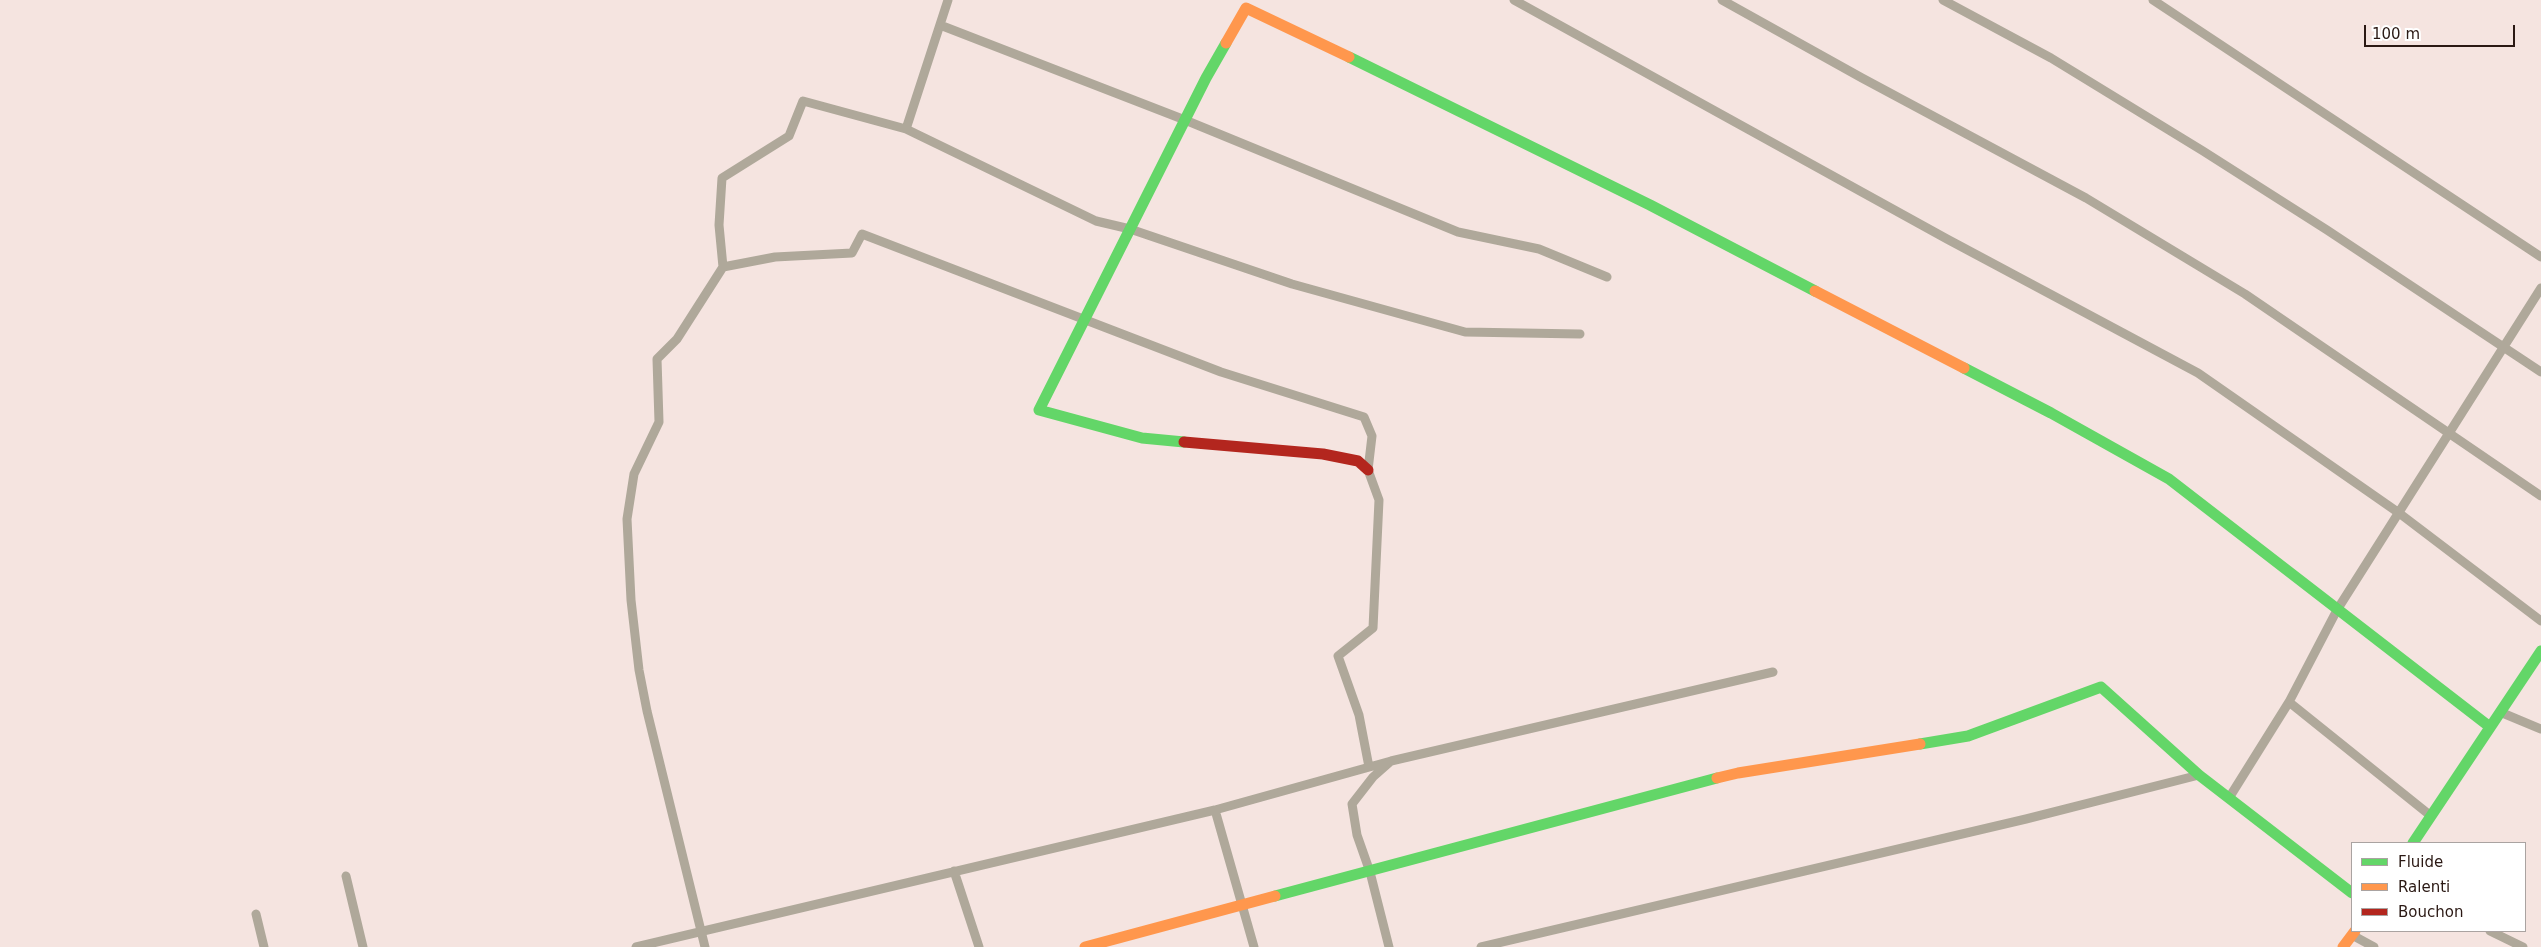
<!DOCTYPE html>
<style>
body{margin:0}
#map{position:relative;width:2541px;height:947px;overflow:hidden;background:#f5e4e0;font-family:"DejaVu Sans",sans-serif}
canvas{display:block}
.legend{position:absolute;left:2351px;top:842px;width:175px;height:90px;box-sizing:border-box;background:#fff;border:1px solid #aaa3a1;margin:0;padding:6px 9px;list-style:none;font-size:15px;color:#2b1914}
.legend li{display:flex;align-items:center;gap:10px;height:25px}
.legend b{width:25px;border:1px solid #aaa3a1}
.scale{position:absolute;left:2364px;top:25px;width:151px;height:22px;box-sizing:border-box;border:2px solid #2b1914;border-top:0;padding-left:6px;font-size:15px;line-height:18px;white-space:nowrap;color:#2b1914;-webkit-text-stroke:4px #fff;paint-order:stroke}
</style>
<div id="map">
<canvas width="2541" height="947"></canvas>
<ul class="legend">
<li><b style="height:6px;background:#63d668"></b>Fluide</li>
<li><b style="height:6px;background:#ff974d"></b>Ralenti</li>
<li><b style="height:6px;background:#b3261e"></b>Bouchon</li>
</ul>
<div class="scale">100 m</div>
</div>
<script>
const ctx = document.querySelector('canvas').getContext('2d');
ctx.lineJoin = 'round';
function toPath(rows) {
  const path = new Path2D();
  for (const r of rows) {
    path.moveTo(r[0], r[1]);
    for (let i = 2; i < r.length; i += 2) path.lineTo(r[i], r[i + 1]);
  }
  return path;
}
function strokePath(path, color, width, dash) {
  ctx.strokeStyle = color;
  ctx.lineWidth = width;
  ctx.lineCap = dash ? 'butt' : 'round';
  ctx.setLineDash(dash || []);
  ctx.stroke(path);
}
const street = toPath([
 [948,0,906,129,1096,221,1130,229,1292,284,1465,332,1580,334],
 [1514,0,1947,239,2198,373,2399,513,2541,621],
 [1722,0,1862,78,2086,198,2245,294,2541,496],
 [1943,0,2051,58,2203,151,2327,230,2541,372],
 [2153,0,2541,257],
 [940,25,1185,120,1458,232,1539,249,1607,277],
 [723,267,775,257,852,253,862,234,1221,372,1364,417,1372,436,1368,470,1379,500,1373,628,1338,656,1359,715,1369,767],
 [2289,702,2431,816],
 [2500,712,2541,729],
 [2229,798,2289,702,2337,610,2541,288],
 [1215,810,1254,947],
 [954,871,979,947],
 [346,876,363,947],
 [256,914,264,947],
 [2490,931,2523,947],
 [2352,935,2374,947],
 [636,947,1215,810,1391,761,1773,672],
 [705,947,647,711,639,670,631,600,627,519,634,474,659,422,657,359,677,339,723,267,719,225,722,178,789,136,803,101,906,129],
 [1389,947,1370,872,1357,835,1352,804,1373,777,1390,762],
 [1481,947,2026,819,2199,775]
]);
const fast = toPath([
 [1349,57,1650,205,1815,291],
 [1964,368,2051,413,2169,479,2490,727],
 [1184,442,1142,438,1039,410,1206,78,1226,43],
 [1920,744,1968,736,2101,687,2199,775,2352,893],
 [2413,843,2541,651],
 [1275,896,1717,778]
]);
const slow = toPath([
 [1226,43,1246,8,1349,57],
 [1815,291,1964,368],
 [1717,778,1738,773,1920,744],
 [1085,947,1275,896],
 [2343,947,2355,931]
]);
const jam = toPath([
 [1184,442,1323,454,1358,461,1368,470]
]);
strokePath(street, '#afa89a', 9);
strokePath(fast, '#63d668', 11);
strokePath(slow, '#ff974d', 11);
strokePath(jam, '#b3261e', 11);
</script>
